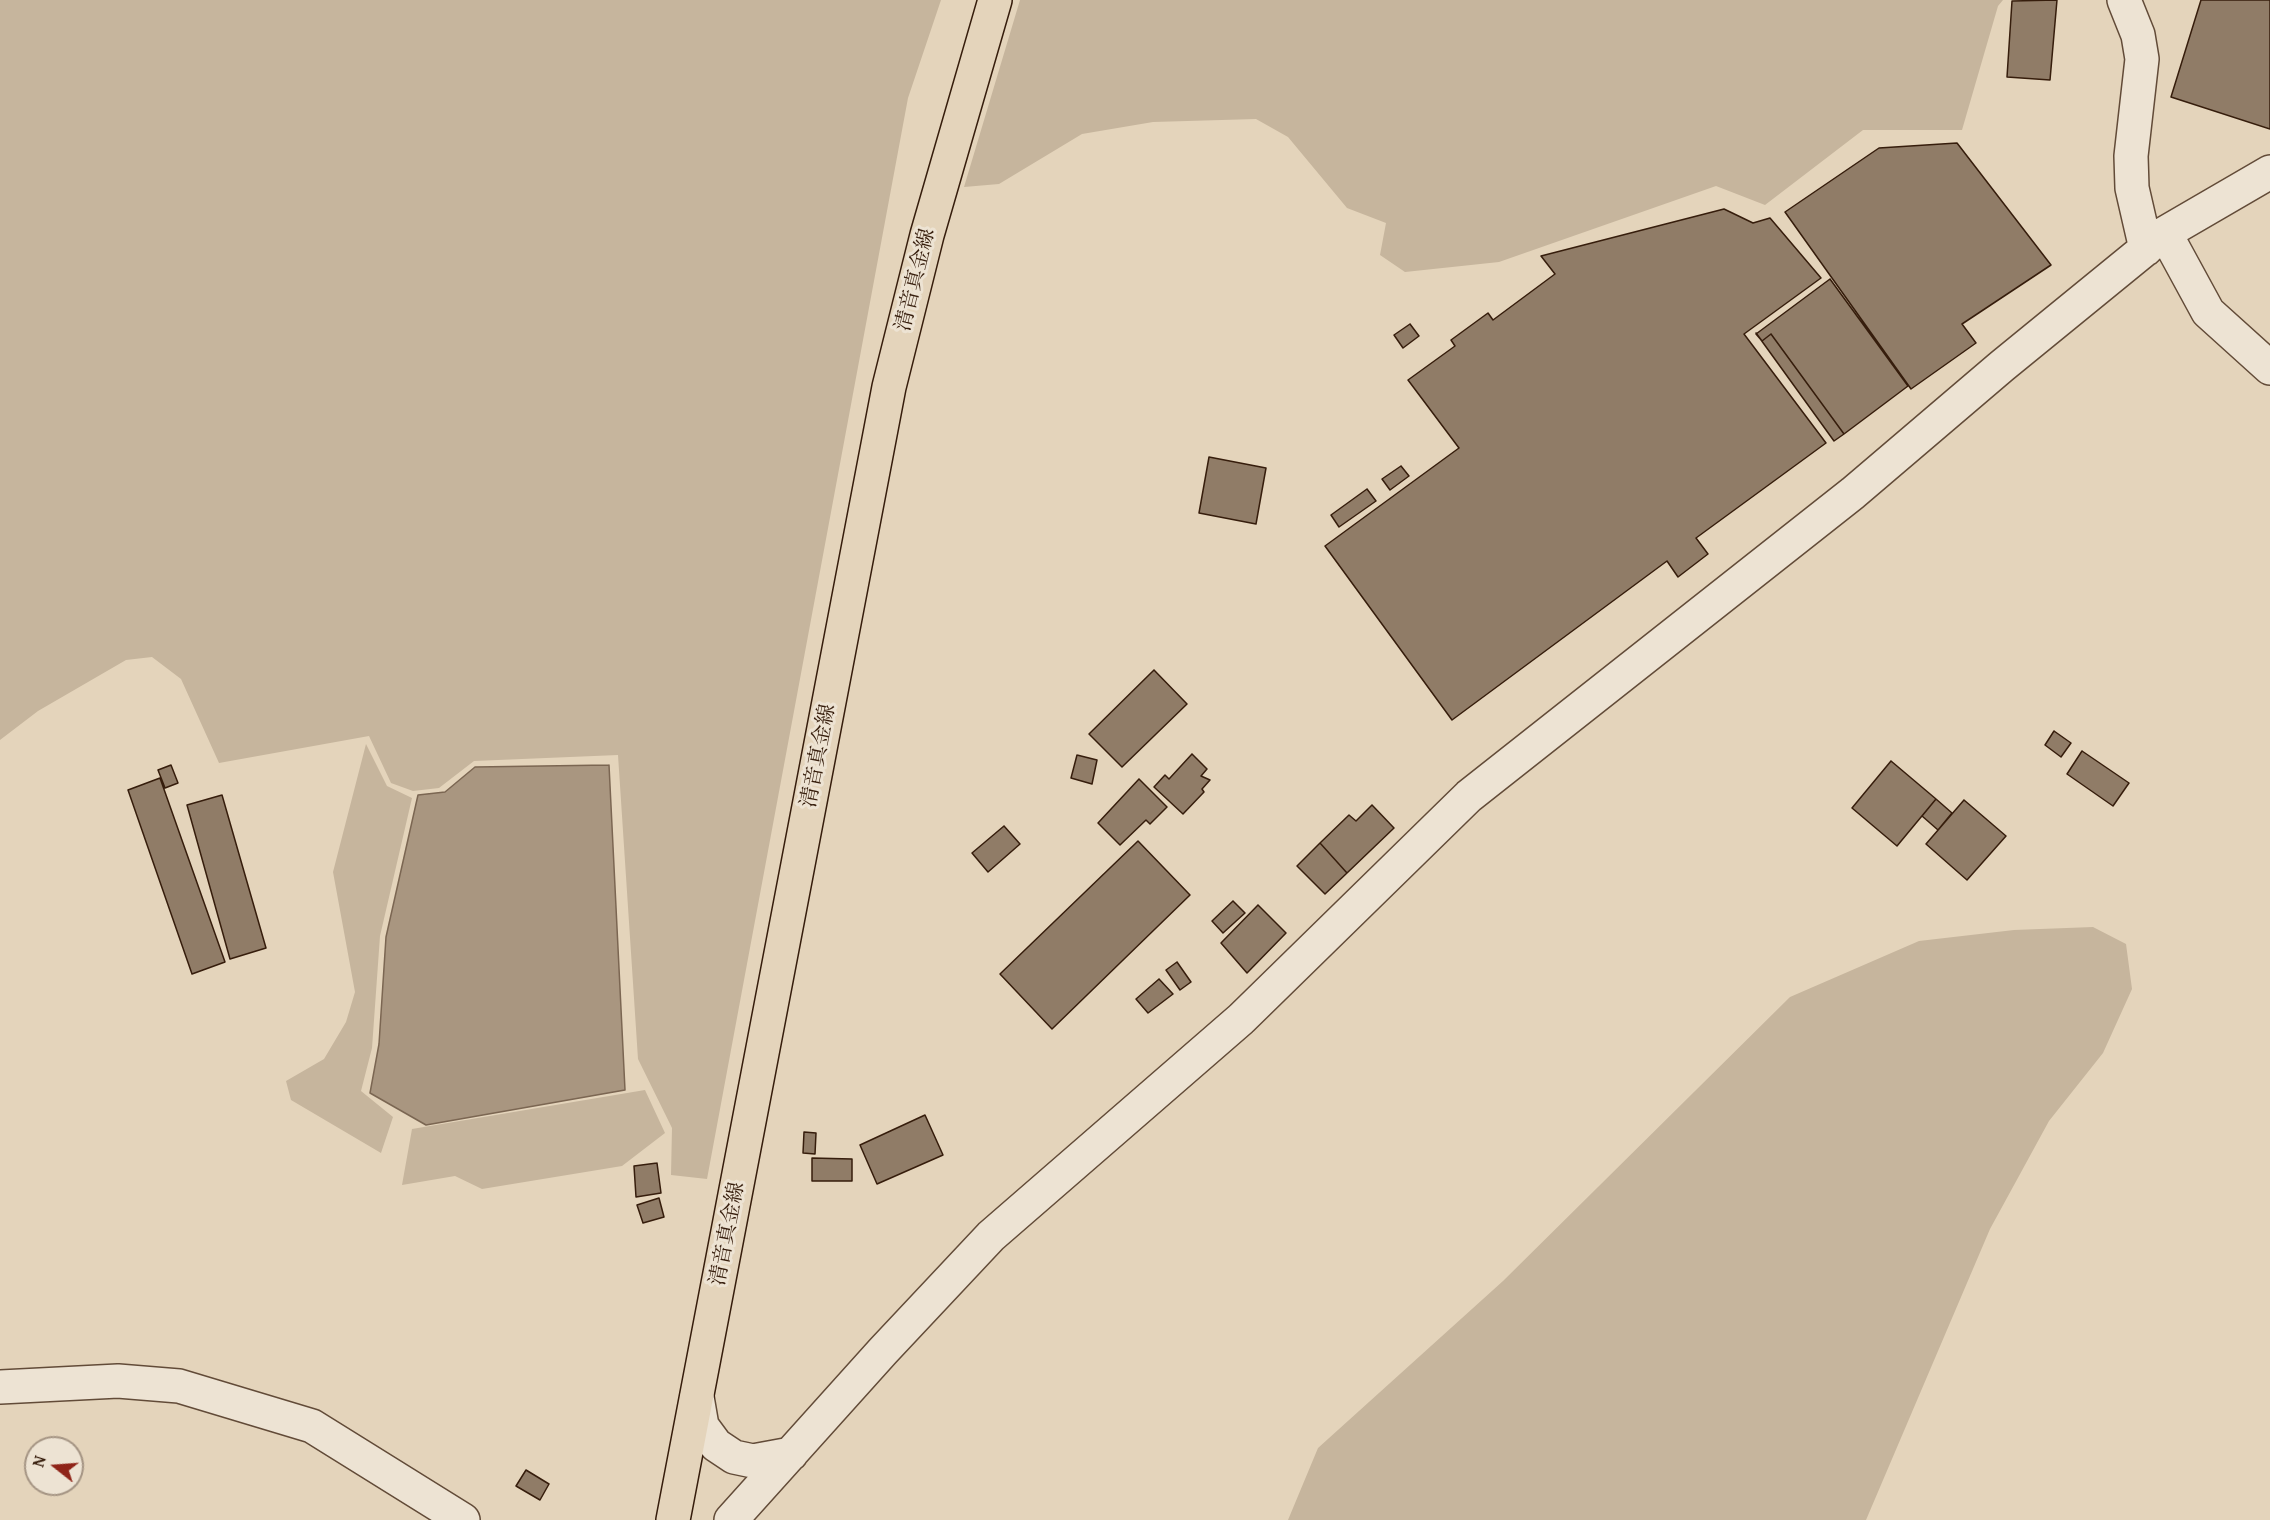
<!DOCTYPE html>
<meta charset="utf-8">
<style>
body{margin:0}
#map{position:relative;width:2270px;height:1520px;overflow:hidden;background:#e4d4bb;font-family:"Gentium Book Plus",serif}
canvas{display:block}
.north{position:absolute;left:24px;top:1436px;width:60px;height:60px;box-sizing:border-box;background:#ede3d3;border:2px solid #a49483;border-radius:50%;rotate:287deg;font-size:16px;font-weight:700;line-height:24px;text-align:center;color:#361d0c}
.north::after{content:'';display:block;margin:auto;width:21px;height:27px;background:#8f2418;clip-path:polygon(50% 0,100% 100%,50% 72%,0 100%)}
</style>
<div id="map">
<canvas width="2270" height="1520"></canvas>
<div class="north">N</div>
</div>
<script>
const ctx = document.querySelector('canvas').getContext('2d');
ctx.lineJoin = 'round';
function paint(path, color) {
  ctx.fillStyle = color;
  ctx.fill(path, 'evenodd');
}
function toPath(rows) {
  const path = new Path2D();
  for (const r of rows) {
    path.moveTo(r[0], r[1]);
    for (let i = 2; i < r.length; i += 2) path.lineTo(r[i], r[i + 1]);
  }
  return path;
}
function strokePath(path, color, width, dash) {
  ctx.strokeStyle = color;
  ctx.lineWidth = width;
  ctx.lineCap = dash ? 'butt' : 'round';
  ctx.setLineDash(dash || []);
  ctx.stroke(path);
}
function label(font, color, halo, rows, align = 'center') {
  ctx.font = font + ' "Gentium Book Plus","Noto Serif JP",serif';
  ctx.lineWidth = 6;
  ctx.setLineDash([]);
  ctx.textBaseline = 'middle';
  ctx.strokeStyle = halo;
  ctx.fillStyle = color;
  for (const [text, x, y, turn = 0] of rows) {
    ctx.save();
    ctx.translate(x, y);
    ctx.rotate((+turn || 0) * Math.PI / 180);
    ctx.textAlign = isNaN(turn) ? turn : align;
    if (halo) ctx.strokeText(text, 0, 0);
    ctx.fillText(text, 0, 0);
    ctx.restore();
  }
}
const green = toPath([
 [0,0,941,0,908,98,707,1179,671,1175,672,1128,638,1059,618,755,474,761,439,788,413,791,391,783,369,736,219,763,181,679,152,657,126,660,38,711,0,740],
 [1020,0,2003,0,1998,6,1962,130,1863,130,1765,205,1716,186,1499,262,1405,272,1380,255,1386,223,1347,208,1288,137,1256,119,1153,122,1082,134,999,184,964,187],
 [366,744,387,786,412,798,380,936,372,1048,361,1091,393,1117,381,1153,291,1100,286,1081,324,1059,346,1022,355,992,333,872],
 [2093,927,2126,944,2132,989,2103,1053,2049,1121,1990,1229,1866,1520,1288,1520,1318,1448,1503,1281,1790,997,1919,941,2014,930],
 [645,1090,665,1133,622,1166,482,1189,455,1176,402,1185,412,1129]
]);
const water = toPath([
 [609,765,625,1090,426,1125,370,1093,379,1044,386,937,418,795,445,792,475,767,609,765]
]);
const building = toPath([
 [2057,0,2050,80,2007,77,2012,1,2057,0],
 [2201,0,2270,0,2270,129,2171,97,2201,0],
 [1957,143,2051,265,1962,324,1976,343,1911,389,1785,212,1879,148,1957,143],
 [1724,209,1753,223,1770,218,1821,278,1744,334,1826,443,1696,538,1708,554,1678,577,1667,561,1452,720,1325,546,1459,448,1408,380,1455,346,1451,340,1488,313,1493,320,1555,274,1541,256,1724,209],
 [1830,279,1908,386,1844,434,1771,334,1762,341,1756,334,1830,279],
 [1410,324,1419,336,1403,348,1394,335,1410,324],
 [1756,333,1762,341,1771,334,1844,434,1834,441,1756,333],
 [1209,457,1266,468,1256,524,1199,513,1209,457],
 [1401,466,1409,476,1390,490,1382,479,1401,466],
 [1367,489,1376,501,1339,527,1331,515,1367,489],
 [1154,670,1187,704,1122,767,1089,734,1154,670],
 [2054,731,2071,743,2061,757,2045,745,2054,731],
 [2082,751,2129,783,2113,806,2067,774,2082,751],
 [1192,754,1207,769,1201,776,1210,780,1202,789,1204,792,1183,814,1154,787,1165,775,1169,779,1192,754],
 [1077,755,1097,760,1092,784,1071,778,1077,755],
 [1891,761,1936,799,1897,846,1852,808,1891,761],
 [171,765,178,783,165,788,158,770,171,765],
 [160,778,225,962,192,974,128,790,160,778],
 [1139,779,1167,807,1150,824,1146,820,1120,845,1098,823,1139,779],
 [222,795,266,948,230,959,187,805,222,795],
 [1936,799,1952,813,1938,830,1922,816,1936,799],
 [1964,800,2006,836,1967,880,1926,844,1964,800],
 [1372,805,1394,828,1347,873,1320,843,1349,815,1356,821,1372,805],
 [1004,826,1020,844,988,872,972,853,1004,826],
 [1138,841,1190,895,1052,1029,1000,974,1138,841],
 [1320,843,1347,873,1325,894,1297,866,1320,843],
 [1233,901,1245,913,1223,933,1212,921,1233,901],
 [1258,905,1286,933,1247,973,1221,943,1258,905],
 [1177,962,1191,982,1180,990,1166,970,1177,962],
 [1159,979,1173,994,1148,1013,1136,999,1159,979],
 [925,1115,943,1155,877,1184,860,1145,925,1115],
 [804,1132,816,1133,815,1154,803,1153,804,1132],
 [812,1158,852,1159,852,1181,812,1181,812,1158],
 [657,1163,661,1193,636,1197,634,1166,657,1163],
 [659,1198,664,1217,643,1223,637,1205,659,1198],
 [526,1470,549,1484,540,1500,516,1486,526,1470]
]);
const minor = toPath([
 [2124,0,2138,35,2142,59,2131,156,2132,188,2146,249],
 [2165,233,2208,312,2270,368],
 [0,1387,118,1381,179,1386,312,1426,463,1520],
 [697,1397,702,1426,716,1445,734,1457,753,1461,791,1454],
 [731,1520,883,1351,991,1236,1241,1019,1469,796,1853,493,2002,366,2165,233,2270,172]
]);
const major = toPath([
 [673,1520,889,387,927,235,995,0]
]);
const streetNames = [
 ["清音真金線",916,280,-76],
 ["清音真金線",819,756,-79],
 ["清音真金線",728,1234,-79]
];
paint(green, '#c6b59d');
paint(water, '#a99680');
strokePath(water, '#7b6652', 1.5);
paint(building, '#907c67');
strokePath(building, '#361d0c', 1.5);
strokePath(minor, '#624b38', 36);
strokePath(major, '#361d0c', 36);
strokePath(minor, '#ede3d3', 33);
strokePath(major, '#e4d4bb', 33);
label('21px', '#361d0c', '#ede3d3', streetNames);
</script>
